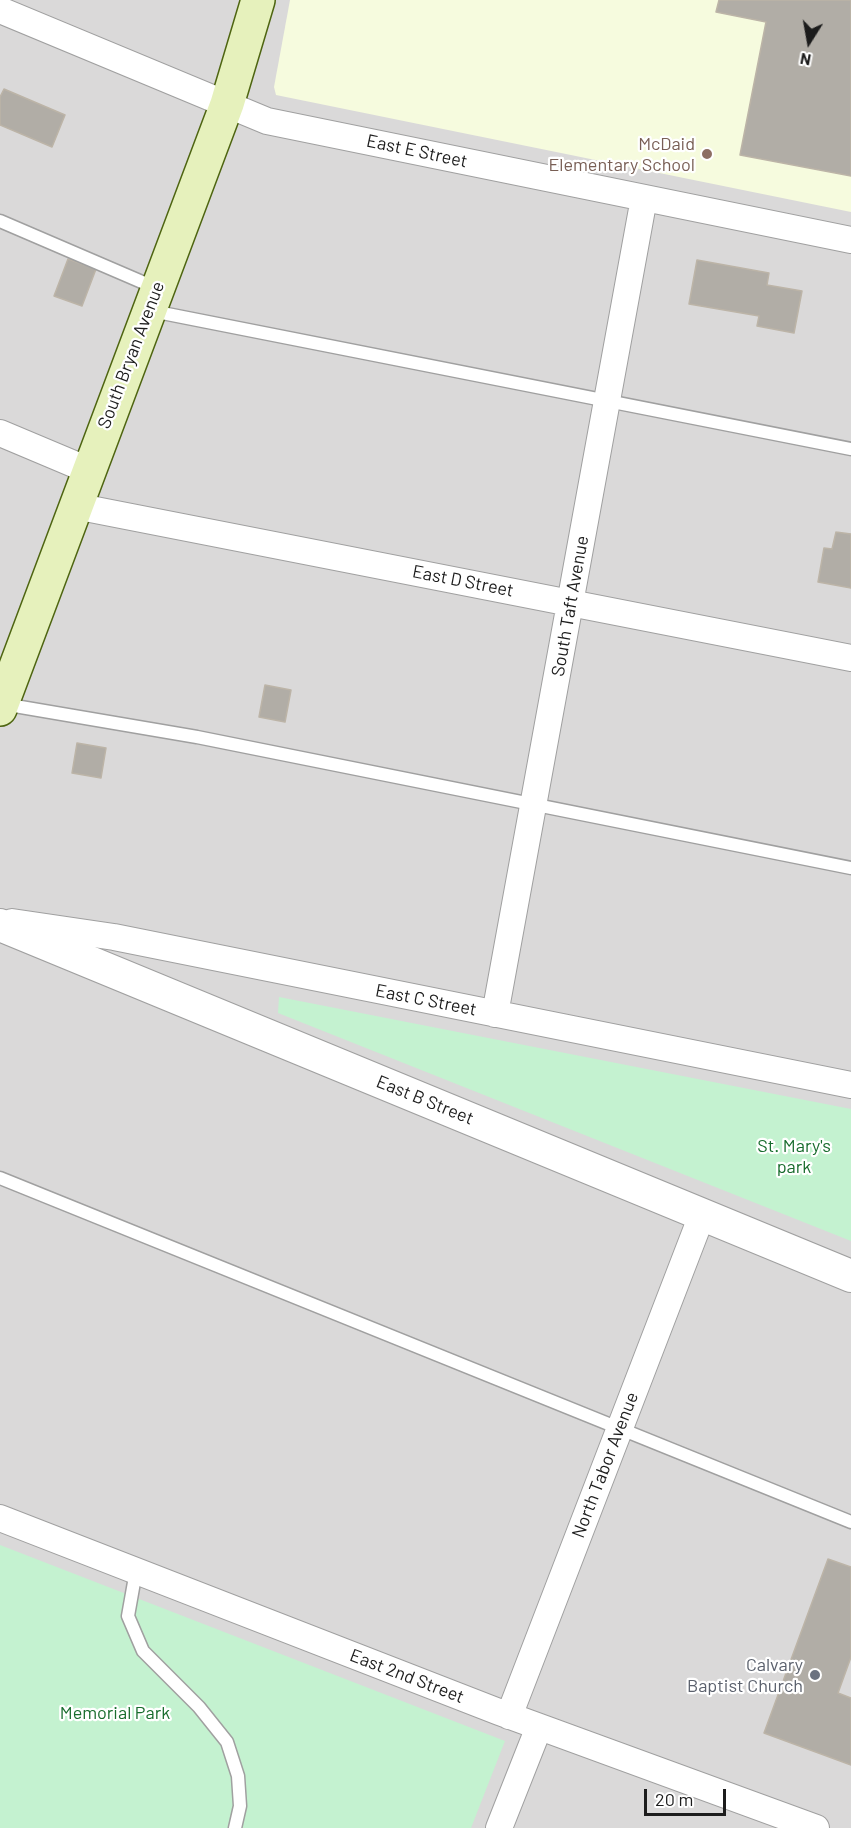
<!DOCTYPE html>
<style>
body{margin:0}
#map{position:relative;width:851px;height:1828px;overflow:hidden;background:#ecebe3;font-family:Barlow,sans-serif}
canvas{display:block}
.north{position:absolute;left:779px;top:12px;width:60px;height:60px;-webkit-text-stroke:4px #fff;paint-order:stroke;rotate:191deg;font-size:16px;font-weight:700;line-height:24px;text-align:center;color:#1c1c1c}
.north::after{content:'';display:block;margin:auto;width:21px;height:27px;background:#1c1c1c;clip-path:polygon(50% 0,100% 100%,50% 72%,0 100%)}
.scale{position:absolute;left:644px;top:1789px;width:82px;height:27px;box-sizing:border-box;border:3px solid #1c1c1c;border-top:0;padding-left:8px;font-size:18px;line-height:21px;white-space:nowrap;color:#1c1c1c;-webkit-text-stroke:4px #fff;paint-order:stroke}
</style>
<div id="map">
<canvas width="851" height="1828"></canvas>
<div class="north">N</div>
<div class="scale">20 m</div>
</div>
<script>
const ctx = document.querySelector('canvas').getContext('2d');
ctx.lineJoin = 'round';
function paint(path, color) {
  ctx.fillStyle = color;
  ctx.fill(path, 'evenodd');
}
function toPath(rows) {
  const path = new Path2D();
  for (const r of rows) {
    path.moveTo(r[0], r[1]);
    for (let i = 2; i < r.length; i += 2) path.lineTo(r[i], r[i + 1]);
  }
  return path;
}
function strokePath(path, color, width, dash) {
  ctx.strokeStyle = color;
  ctx.lineWidth = width;
  ctx.lineCap = dash ? 'butt' : 'round';
  ctx.setLineDash(dash || []);
  ctx.stroke(path);
}
function label(font, color, halo, rows, align = 'center') {
  ctx.font = font + ' Barlow,sans-serif';
  ctx.lineWidth = 4.5;
  ctx.setLineDash([]);
  ctx.textBaseline = 'middle';
  ctx.strokeStyle = halo;
  ctx.fillStyle = color;
  for (const [text, x, y, turn = 0] of rows) {
    ctx.save();
    ctx.translate(x, y);
    ctx.rotate((+turn || 0) * Math.PI / 180);
    ctx.textAlign = isNaN(turn) ? turn : align;
    if (halo) ctx.strokeText(text, 0, 0);
    ctx.fillText(text, 0, 0);
    ctx.restore();
  }
}
const residential = toPath([
 [0,0,851,0,851,1828,0,1828]
]);
const education = toPath([
 [290,0,851,0,851,212,276,95,274,87]
]);
const park = toPath([
 [279,997,851,1109,851,1241,278,1013],
 [0,1545,505,1741,471,1828,0,1828]
]);
const building = toPath([
 [719,0,851,0,851,176,740,155,766,22,716,12,719,0],
 [4,89,65,115,52,147,0,125,0,97,4,89],
 [68,259,96,269,82,306,54,296,68,259],
 [697,260,769,273,767,285,802,291,794,333,757,326,759,316,689,304,697,260],
 [836,532,851,534,851,588,818,582,824,548,832,549,836,532],
 [265,685,291,690,285,722,259,717,265,685],
 [77,743,106,748,101,778,72,773,77,743],
 [828,1559,851,1567,851,1657,838,1693,851,1698,851,1765,764,1733,828,1559]
]);
const service = toPath([
 [0,221,156,288],
 [152,311,851,449],
 [3,704,197,737,851,868],
 [0,1178,851,1522],
 [136,1571,128,1616,143,1651,199,1707,227,1742,238,1776,240,1806,235,1828]
]);
const minor = toPath([
 [0,10,267,121,851,240],
 [0,433,88,470],
 [75,506,851,658],
 [12,922,114,937,851,1085],
 [495,1014,644,198],
 [0,1518,499,1712,816,1828],
 [509,1716,702,1215],
 [499,1828,539,1727]
]);
const tertiary = toPath([
 [0,925,851,1276]
]);
const secondary = toPath([
 [0,709,227,104,258,0]
]);
const markers = [
 [707,154,6,"#8d6e63"],
 [815,1675,6,"#6b7280"]
];
const educationNames = [
 ["McDaid",695,144],
 ["Elementary School",695,165]
];
const streetNames = [
 ["East E Street",417,151,12],
 ["South Bryan Avenue",131,355,-69],
 ["East D Street",463,581,11],
 ["South Taft Avenue",570,606,-80],
 ["East C Street",426,1000,11],
 ["East B Street",425,1100,22],
 ["North Tabor Avenue",605,1465,-69],
 ["East 2nd Street",407,1676,21]
];
const parkNames = [
 ["St. Mary's",794,1146],
 ["park",794,1167],
 ["Memorial Park",115,1713]
];
const worshipNames = [
 ["Calvary",803,1665],
 ["Baptist Church",803,1686]
];
paint(residential, '#dad9d9');
paint(education, '#f6fbde');
paint(park, '#c4f2d0');
paint(building, '#b1ada6');
strokePath(building, '#bcb4a7', 1.5);
strokePath(service, '#a0a0a0', 15);
strokePath(minor, '#a0a0a0', 28);
strokePath(tertiary, '#a0a0a0', 34);
strokePath(secondary, '#4e6511', 36);
strokePath(service, '#fff', 12);
strokePath(minor, '#fff', 26);
strokePath(tertiary, '#fff', 32);
strokePath(secondary, '#e6f1bc', 33);
for (const [x, y, r, color] of markers) {
  const dot = new Path2D();
  dot.arc(x, y, r, 0, 2 * Math.PI);
  ctx.fillStyle = color;
  ctx.fill(dot);
  strokePath(dot, '#fff', 2);
}
label('18px', '#785e54', '#fff', educationNames, 'right');
label('18px', '#1c1c1c', '#fff', streetNames);
label('18px', '#186c2d', '#fff', parkNames);
label('18px', '#5b616d', '#fff', worshipNames, 'right');
</script>
